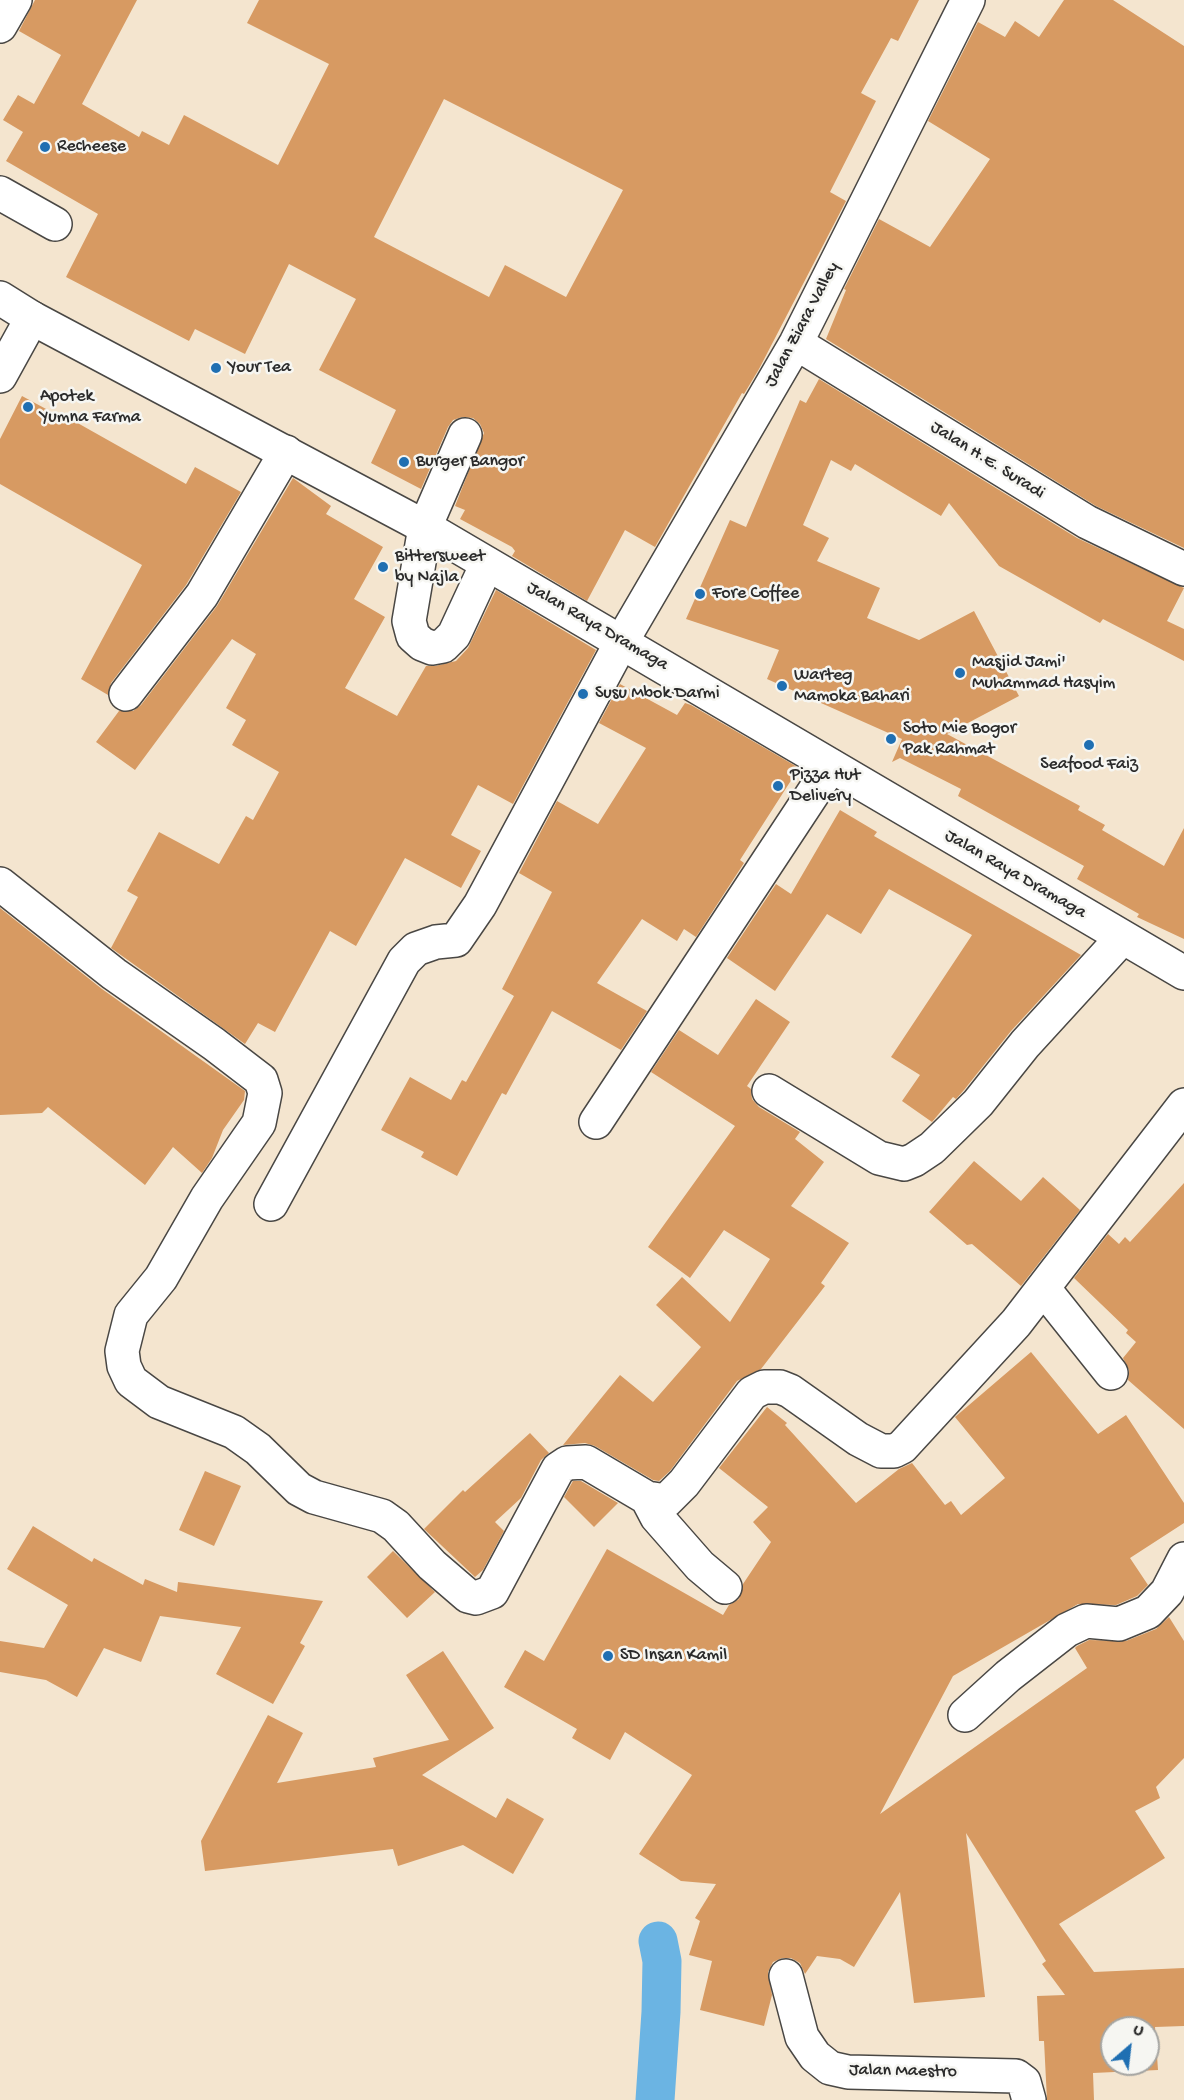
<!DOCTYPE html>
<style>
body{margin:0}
#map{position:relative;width:1184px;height:2100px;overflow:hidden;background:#f4e5cf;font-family:"Gochi Hand",sans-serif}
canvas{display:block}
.north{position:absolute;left:1100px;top:2016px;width:60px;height:60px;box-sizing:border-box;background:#f6f6f2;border:2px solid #a5a5a2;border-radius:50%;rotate:28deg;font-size:16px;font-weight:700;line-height:24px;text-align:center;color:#2b2b2b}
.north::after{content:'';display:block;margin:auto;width:21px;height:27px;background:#1f6fb2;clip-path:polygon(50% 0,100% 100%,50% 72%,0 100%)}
</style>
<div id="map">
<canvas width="1184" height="2100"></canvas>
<div class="north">U</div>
</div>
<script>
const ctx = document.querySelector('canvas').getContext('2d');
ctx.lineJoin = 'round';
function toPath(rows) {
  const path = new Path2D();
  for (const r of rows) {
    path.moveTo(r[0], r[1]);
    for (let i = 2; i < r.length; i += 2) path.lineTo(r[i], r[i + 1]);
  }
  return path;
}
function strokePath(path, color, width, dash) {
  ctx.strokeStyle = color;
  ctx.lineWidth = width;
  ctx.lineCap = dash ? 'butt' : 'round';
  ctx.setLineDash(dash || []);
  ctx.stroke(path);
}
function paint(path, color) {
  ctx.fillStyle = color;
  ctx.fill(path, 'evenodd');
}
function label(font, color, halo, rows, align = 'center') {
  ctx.font = font + ' "Gochi Hand",sans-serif';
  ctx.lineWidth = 5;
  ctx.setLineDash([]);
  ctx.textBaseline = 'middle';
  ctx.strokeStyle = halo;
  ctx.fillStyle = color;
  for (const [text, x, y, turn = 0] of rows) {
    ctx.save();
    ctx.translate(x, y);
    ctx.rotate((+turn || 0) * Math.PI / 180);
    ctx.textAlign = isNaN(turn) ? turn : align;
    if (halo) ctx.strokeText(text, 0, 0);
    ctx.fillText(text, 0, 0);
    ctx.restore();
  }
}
const canal = toPath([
 [655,2100,661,2012,662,1961,658,1941]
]);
const building = toPath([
 [35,0,137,0,82,104,139,137,142,131,169,145,184,115,278,165,329,64,247,23,259,0,919,0,898,41,891,38,861,93,876,101,830,192,846,201,759,369,744,394,742,393,655,547,625,530,587,601,512,556,515,551,512,547,460,519,465,510,455,506,484,433,480,424,473,418,462,417,453,420,448,427,421,489,371,463,396,410,319,370,356,299,289,264,245,354,195,329,189,341,66,277,98,214,6,161,23,132,3,120,18,95,34,104,61,55,19,31],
 [444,99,623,190,566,297,505,265,489,297,374,237],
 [1064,0,1113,0,1184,46,1184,548,1096,506,826,339,846,290,844,289,879,219,930,247,990,159,928,121,978,22,1005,37,1015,21,1039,37],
 [819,379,1077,538,1184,588,1167,621,1184,629,1184,661,1103,619,1100,623,999,566,949,503,941,516,855,464,851,471,831,460,803,525,829,538,817,561,880,588,867,618,919,640,974,611,1019,696,947,734,1080,806,1078,810,1105,825,1102,830,1164,866,1184,828,1184,939,1137,917,1139,914,1077,879,1084,866,958,796,961,789,900,758,892,762,902,739,767,679,779,650,686,619,730,520,746,527,800,400,806,403],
 [22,396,72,423,74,421,186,484,195,467,241,492,186,585,111,683,108,695,81,679,142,565,0,484,0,439],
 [293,478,331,506,326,514,383,547,354,599,385,617,345,688,397,716,426,666,435,666,456,661,468,648,496,590,596,650,513,804,478,785,451,835,481,851,461,888,405,858,356,946,330,931,275,1032,258,1023,245,1044,111,948,138,897,127,891,159,832,219,864,246,816,253,820,279,772,232,745,246,720,226,708,256,654,232,639,135,770,96,742,119,711,133,711,141,705,217,606],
 [620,684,677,715,685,703,691,705,799,768,740,860,744,863,696,937,684,929,677,941,642,919,597,983,647,1011,621,1050,552,1011,506,1095,502,1093,457,1176,421,1157,424,1152,381,1130,410,1077,451,1100,462,1080,466,1082,514,996,502,989,552,892,519,873,557,801,598,824,646,748,599,723],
 [840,810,877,832,874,836,1081,955,1011,1031,964,1090,956,1099,953,1097,932,1122,902,1101,920,1075,891,1057,972,935,889,889,861,934,827,914,775,991,727,958,776,884,791,894],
 [0,908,102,989,245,1091,244,1100,223,1130,212,1158,202,1173,173,1147,145,1185,48,1107,42,1113,0,1115],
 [756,999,790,1022,747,1086,751,1089,752,1099,759,1107,800,1132,795,1139,824,1162,791,1206,849,1243,821,1283,825,1286,761,1369,737,1381,670,1471,659,1481,653,1480,595,1446,585,1443,563,1445,620,1375,653,1402,701,1347,656,1305,682,1277,730,1322,770,1259,724,1230,690,1278,648,1247,735,1126,651,1072,679,1030,718,1055],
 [974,1161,1021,1201,1043,1177,1080,1210,1021,1286,972,1244,967,1245,929,1212],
 [1184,1183,1184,1429,1128,1380,1129,1370,1123,1358,1136,1342,1126,1333,1128,1330,1074,1278,1108,1234,1119,1244,1125,1237,1130,1242],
 [1031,1352,1098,1434,1126,1415,1184,1503,1184,1523,1130,1558,1148,1585,1137,1596,1116,1605,1078,1604,953,1676,880,1814,1087,1668,1075,1648,1077,1646,1089,1640,1126,1641,1156,1629,1169,1617,1184,1641,1184,1758,1156,1787,1160,1798,1135,1811,1165,1858,1059,1924,1094,1972,1184,1968,1184,2026,1155,2027,1158,2070,1093,2073,1094,2100,1047,2100,1044,2041,1039,2041,1037,1996,1065,1995,1042,1964,1046,1961,966,1833,985,1997,914,2003,900,1892,854,1967,840,1959,817,1956,805,1974,800,1963,791,1958,782,1958,773,1962,768,1972,772,1995,764,2026,700,2010,712,1961,689,1955,700,1921,695,1918,716,1884,681,1881,639,1854,692,1775,625,1732,610,1760,572,1738,577,1729,504,1687,525,1650,544,1661,607,1549,723,1615,729,1605,739,1599,743,1584,771,1542,753,1522,768,1507,719,1468,767,1407,787,1423,785,1425,856,1503,899,1469,912,1463,945,1505,951,1501,961,1515,1005,1478,955,1417],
 [1112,2028,1148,2028,1148,2064,1112,2064],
 [530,1433,549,1453,541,1460,521,1498,495,1522,504,1531,483,1570,475,1577,424,1529,463,1490,465,1492],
 [205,1471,241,1486,214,1546,179,1530],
 [573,1481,581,1481,618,1503,594,1527,564,1497],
 [33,1526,92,1562,94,1558,143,1585,145,1579,177,1592,178,1582,323,1601,300,1643,305,1646,273,1704,216,1674,241,1627,160,1616,141,1662,104,1648,77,1697,46,1680,0,1672,0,1641,44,1648,68,1605,7,1569],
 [393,1551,435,1592,407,1618,367,1577],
 [443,1651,494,1728,422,1775,496,1818,507,1798,544,1819,513,1874,463,1845,398,1866,393,1849,205,1871,201,1841,268,1715,303,1733,277,1783,376,1767,373,1758,449,1740,406,1675]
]);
const minor = toPath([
 [0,26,15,0],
 [0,193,55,224],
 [796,343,1087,522,1184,569],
 [0,376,32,318],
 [465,435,425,527,409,621,413,636,422,644,432,648,443,646,454,635,487,564],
 [126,694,202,595,286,452],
 [0,884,114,974,214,1044,261,1080,265,1093,259,1123,207,1198,161,1278,131,1315,122,1351,124,1366,131,1381,159,1402,234,1432,258,1449,299,1489,314,1497,382,1516,396,1526,432,1565,468,1596,476,1598,492,1592,558,1469,567,1463,586,1462,647,1498,666,1501,684,1483,752,1393,764,1387,780,1387,790,1391,858,1439,881,1451,894,1451,902,1447,1016,1323,1184,1105],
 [769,1091,879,1158,904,1164,914,1160,932,1148,978,1103,1025,1044,1122,938],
 [596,1122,831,766],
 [271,1204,404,961,416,949,436,942,456,940,480,905,622,641,796,343,968,0],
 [1044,1289,1111,1373],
 [647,1498,657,1517,700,1566,725,1587],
 [965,1715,1008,1676,1067,1630,1086,1621,1119,1624,1148,1612,1167,1592,1184,1559],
 [786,1976,802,2037,815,2056,830,2068,848,2072,1016,2076,1024,2082,1029,2100]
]);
const highway = toPath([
 [0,298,32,318,425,527,1184,973]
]);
const markers = [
 [45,147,6,"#1f6fb2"],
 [216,368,6,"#1f6fb2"],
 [28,407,6,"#1f6fb2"],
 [404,462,6,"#1f6fb2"],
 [383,567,6,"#1f6fb2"],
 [700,594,6,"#1f6fb2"],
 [960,673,6,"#1f6fb2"],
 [782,686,6,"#1f6fb2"],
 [583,694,6,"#1f6fb2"],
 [891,739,6,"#1f6fb2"],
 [1089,745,6,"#1f6fb2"],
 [778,786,6,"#1f6fb2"],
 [608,1656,6,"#1f6fb2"]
];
const poiNames = [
 ["Recheese",57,147],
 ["Your Tea",228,368],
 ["Apotek",40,397],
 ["Yumna Farma",40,418],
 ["Burger Bangor",416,462],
 ["Bittersweet",395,557],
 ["by Najla",395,578],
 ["Fore Coffee",712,594],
 ["Masjid Jami'",972,663],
 ["Muhammad Hasyim",972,684],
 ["Warteg",794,676],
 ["Mamoka Bahari",794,697],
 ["Susu Mbok Darmi",595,694],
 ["Soto Mie Bogor",903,729],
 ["Pak Rahmat",903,750],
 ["Seafood Faiz",1089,765,"center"],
 ["Pizza Hut",790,776],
 ["Delivery",790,797],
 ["SD Insan Kamil",620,1656]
];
const streetNames = [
 ["Jalan Ziara Valley",803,325,-62],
 ["Jalan H.E. Suradi",987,461,32],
 ["Jalan Raya Dramaga",597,627,30],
 ["Jalan Raya Dramaga",1015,875,30],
 ["Jalan Maestro",903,2072,1]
];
strokePath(canal, '#6bb4e3', 39);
paint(building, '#d79a62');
strokePath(minor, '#494744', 36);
strokePath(highway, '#494744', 36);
strokePath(minor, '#fff', 33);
strokePath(highway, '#fff', 33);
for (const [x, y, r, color] of markers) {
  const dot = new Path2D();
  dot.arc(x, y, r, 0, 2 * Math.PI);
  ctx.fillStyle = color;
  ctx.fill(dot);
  strokePath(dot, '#f6f6f2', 2);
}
label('18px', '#2b2b2b', '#f6f6f2', poiNames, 'left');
label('18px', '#2b2b2b', '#f6f6f2', streetNames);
</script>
